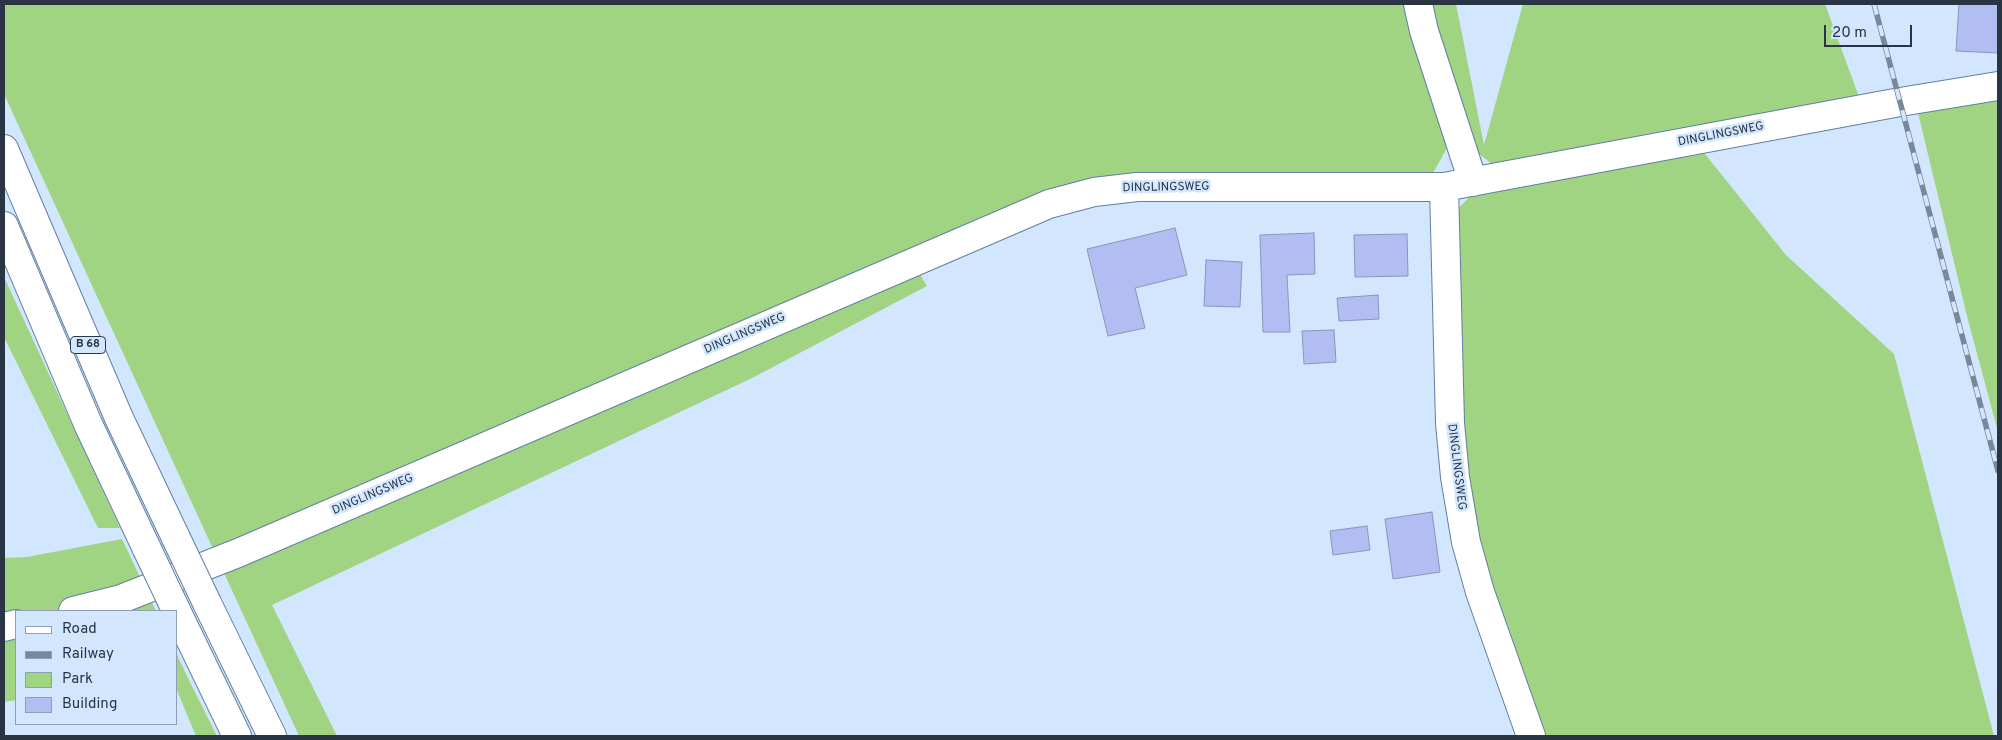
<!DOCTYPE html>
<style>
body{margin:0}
#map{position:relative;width:2002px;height:740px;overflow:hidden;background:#d2e6fe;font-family:Overpass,sans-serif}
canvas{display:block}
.frame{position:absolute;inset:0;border:5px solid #293545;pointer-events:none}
.legend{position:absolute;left:15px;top:610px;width:162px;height:115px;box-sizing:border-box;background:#d2e6fe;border:1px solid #8e9fb4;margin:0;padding:6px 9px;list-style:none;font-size:15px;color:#293545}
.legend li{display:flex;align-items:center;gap:10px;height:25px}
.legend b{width:25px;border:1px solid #8e9fb4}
.scale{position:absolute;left:1824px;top:25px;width:88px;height:22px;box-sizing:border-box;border:2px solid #293545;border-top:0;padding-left:6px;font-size:15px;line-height:18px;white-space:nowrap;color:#293545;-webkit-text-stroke:4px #d2e6fe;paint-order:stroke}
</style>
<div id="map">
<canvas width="2002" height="740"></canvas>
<div class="frame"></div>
<ul class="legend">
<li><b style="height:6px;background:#fff"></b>Road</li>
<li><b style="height:6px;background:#78889c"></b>Railway</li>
<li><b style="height:14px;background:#a0d382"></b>Park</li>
<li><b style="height:14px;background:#b2bdf1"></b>Building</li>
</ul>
<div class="scale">20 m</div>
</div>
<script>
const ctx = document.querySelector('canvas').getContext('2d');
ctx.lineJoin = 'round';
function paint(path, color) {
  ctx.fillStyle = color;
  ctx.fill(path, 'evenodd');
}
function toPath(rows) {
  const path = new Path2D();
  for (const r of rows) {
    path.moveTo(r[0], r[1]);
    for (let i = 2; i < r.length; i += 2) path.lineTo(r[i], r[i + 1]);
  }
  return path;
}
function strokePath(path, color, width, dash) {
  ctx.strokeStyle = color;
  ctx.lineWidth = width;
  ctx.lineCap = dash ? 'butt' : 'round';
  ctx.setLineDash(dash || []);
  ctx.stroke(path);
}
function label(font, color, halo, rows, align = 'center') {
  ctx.font = font + ' Overpass,sans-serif';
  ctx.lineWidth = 5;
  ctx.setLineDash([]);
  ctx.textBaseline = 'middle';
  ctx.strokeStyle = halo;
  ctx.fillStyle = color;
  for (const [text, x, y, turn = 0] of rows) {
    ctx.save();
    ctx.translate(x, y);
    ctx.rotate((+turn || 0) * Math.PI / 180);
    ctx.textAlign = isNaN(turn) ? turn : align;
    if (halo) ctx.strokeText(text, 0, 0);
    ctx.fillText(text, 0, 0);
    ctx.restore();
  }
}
const green = toPath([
 [4,4,1456,4,1484,145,1523,4,1825,4,1859,97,1497,168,1473,149,1448,146,1432,175,1128,177,908,254,927,286,754,377,272,605,337,736,299,736,4,94],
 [1998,97,1998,432,1968,320,1918,113],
 [1701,149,1786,255,1894,354,1994,736,1540,736,1489,595,1462,475,1450,217,1478,188],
 [4,277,120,528,98,528,4,337],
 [122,539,156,611,16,611,16,700,4,702,4,558,27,557],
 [176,653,187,676,217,736,196,736,176,688]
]);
const building = toPath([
 [1959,4,1998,4,1998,53,1956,51,1959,4],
 [1175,228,1187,275,1135,288,1145,328,1108,336,1087,249,1175,228],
 [1314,233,1315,274,1287,275,1290,332,1263,332,1260,235,1314,233],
 [1407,234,1408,276,1355,277,1354,235,1407,234],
 [1206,260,1242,262,1240,307,1204,306,1206,260],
 [1378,295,1379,319,1339,321,1337,298,1378,295],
 [1334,330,1336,362,1304,364,1302,331,1334,330],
 [1432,512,1440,572,1393,579,1385,519,1432,512],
 [1367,526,1370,550,1333,555,1330,531,1367,526]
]);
const minor = toPath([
 [1418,4,1424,31,1473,182],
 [1444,187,1450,423,1455,477,1466,542,1480,592,1531,736],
 [73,611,121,599,238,553,1049,204,1094,192,1137,187,1444,187,1900,102,1998,86],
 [4,627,16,624]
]);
const highway = toPath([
 [4,149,119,418,176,538],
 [4,226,88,424,147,549],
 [207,603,272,736],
 [176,610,237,736]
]);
const rail = toPath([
 [1874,4,1998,471]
]);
const highwayBridge = toPath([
 [176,538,207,603],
 [147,549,176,610]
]);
const shields = [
 [88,345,35]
];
const shieldNames = [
 ["B 68",88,345]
];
const streetNames = [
 ["DINGLINGSWEG",1721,135,-11],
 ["DINGLINGSWEG",1166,188,-1],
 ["DINGLINGSWEG",745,334,-23],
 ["DINGLINGSWEG",1456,467,83],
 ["DINGLINGSWEG",373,495,-23]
];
paint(green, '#a0d382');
paint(building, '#b2bdf1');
strokePath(building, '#8a94bf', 1);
strokePath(minor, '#627fa3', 30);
strokePath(highway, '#627fa3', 30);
strokePath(minor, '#fff', 28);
strokePath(highway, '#fff', 28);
strokePath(rail, '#78889c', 5.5);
strokePath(rail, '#d2e6fe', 4, [11]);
strokePath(highwayBridge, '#627fa3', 30, []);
strokePath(highwayBridge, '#fff', 28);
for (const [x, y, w] of shields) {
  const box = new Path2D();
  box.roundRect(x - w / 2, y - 8.5, w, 17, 4);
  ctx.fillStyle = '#d2e6fe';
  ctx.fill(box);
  strokePath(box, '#293545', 1);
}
label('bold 11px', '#293545', null, shieldNames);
label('12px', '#293545', '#d2e6fe', streetNames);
</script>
